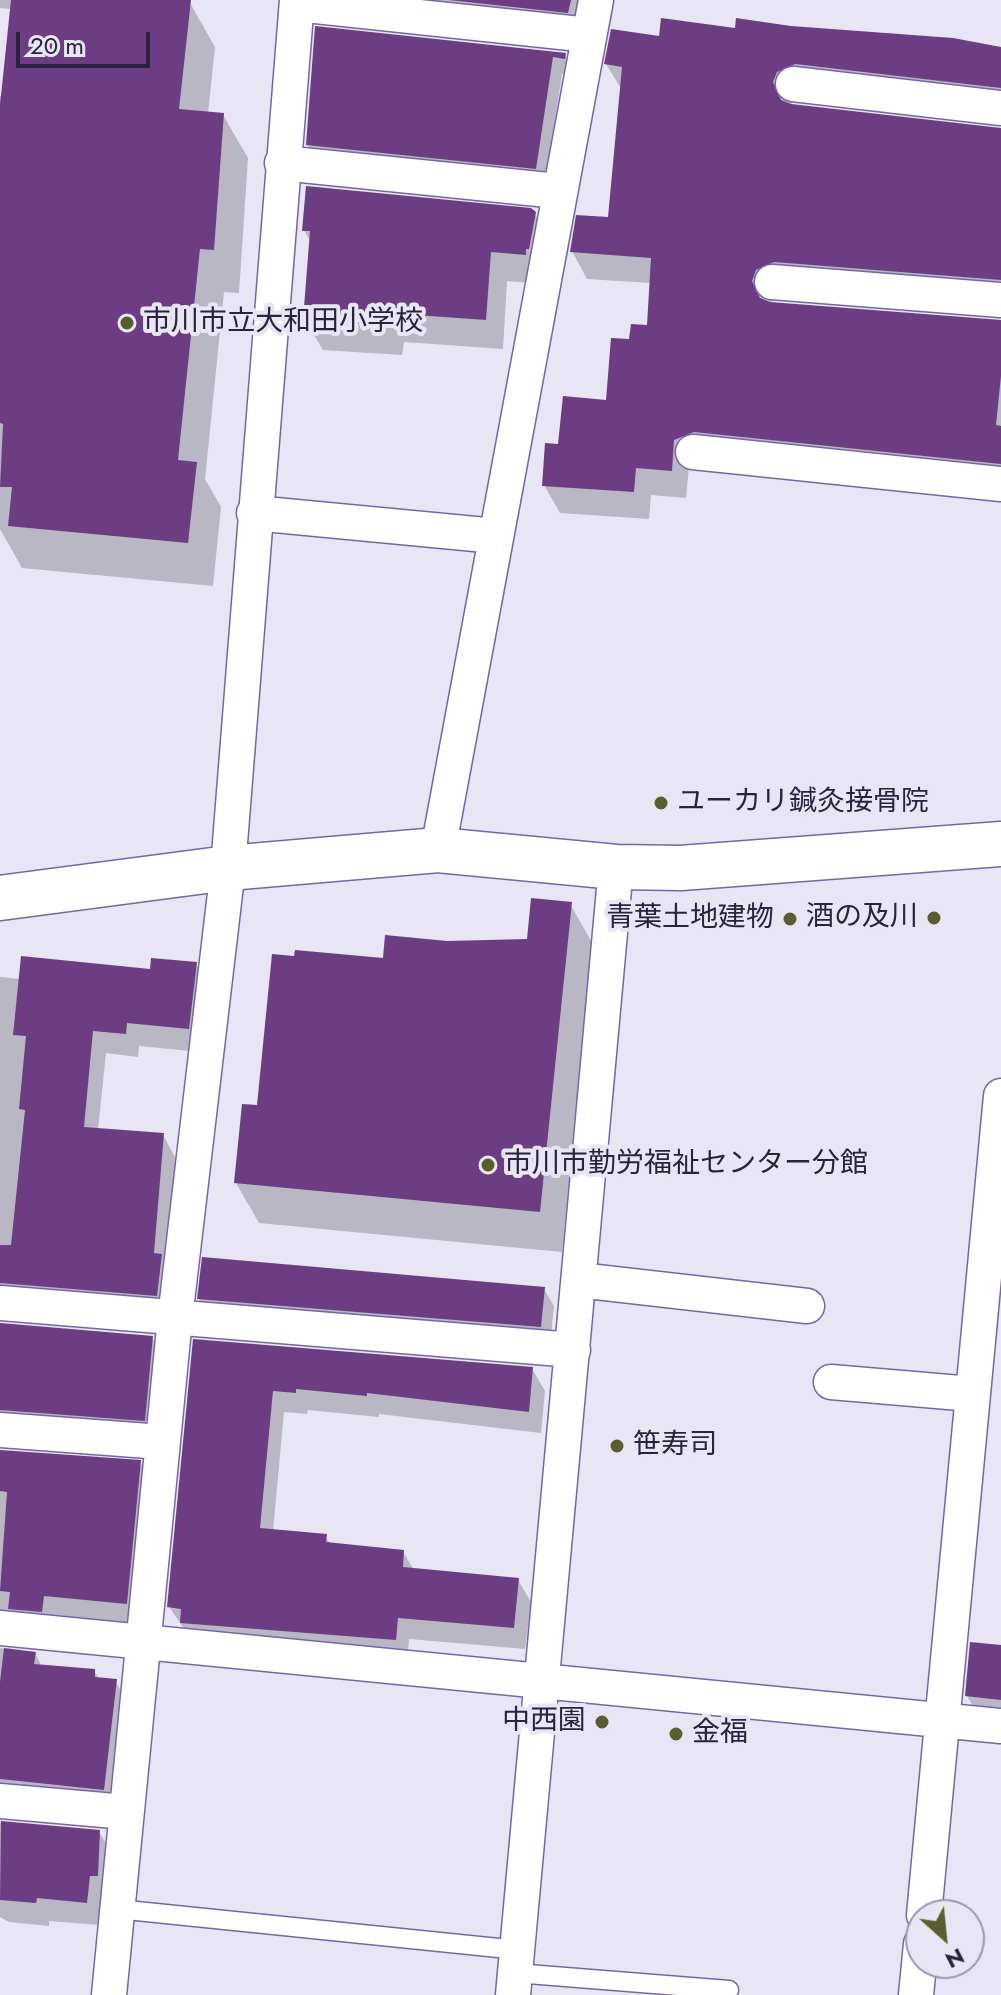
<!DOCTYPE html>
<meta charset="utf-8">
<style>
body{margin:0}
#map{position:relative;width:1001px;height:1995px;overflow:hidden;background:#e8e5f4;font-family:Jost,sans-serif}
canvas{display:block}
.north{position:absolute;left:905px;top:1899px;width:80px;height:80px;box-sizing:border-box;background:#e8e5f4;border:2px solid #9c97ac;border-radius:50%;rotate:153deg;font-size:22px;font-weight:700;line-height:32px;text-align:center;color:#2a2340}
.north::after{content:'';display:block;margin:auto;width:28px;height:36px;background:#5a5e2c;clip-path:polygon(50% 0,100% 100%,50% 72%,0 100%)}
.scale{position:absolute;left:16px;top:32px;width:134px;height:36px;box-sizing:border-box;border:4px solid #2a2340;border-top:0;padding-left:10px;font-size:24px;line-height:28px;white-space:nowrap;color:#2a2340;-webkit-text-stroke:6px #e8e5f4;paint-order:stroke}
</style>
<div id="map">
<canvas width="1001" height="1995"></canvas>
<div class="north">N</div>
<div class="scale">20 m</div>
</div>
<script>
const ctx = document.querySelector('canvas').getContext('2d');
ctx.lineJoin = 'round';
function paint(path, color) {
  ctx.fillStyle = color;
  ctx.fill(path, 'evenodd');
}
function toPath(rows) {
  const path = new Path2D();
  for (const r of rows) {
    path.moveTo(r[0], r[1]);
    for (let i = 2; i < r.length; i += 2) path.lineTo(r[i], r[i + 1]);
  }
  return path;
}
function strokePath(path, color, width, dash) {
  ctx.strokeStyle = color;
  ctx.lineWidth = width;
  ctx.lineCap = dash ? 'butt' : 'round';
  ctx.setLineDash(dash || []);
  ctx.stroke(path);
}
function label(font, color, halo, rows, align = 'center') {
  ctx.font = font + ' Jost,"Noto Sans JP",sans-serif';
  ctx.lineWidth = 8;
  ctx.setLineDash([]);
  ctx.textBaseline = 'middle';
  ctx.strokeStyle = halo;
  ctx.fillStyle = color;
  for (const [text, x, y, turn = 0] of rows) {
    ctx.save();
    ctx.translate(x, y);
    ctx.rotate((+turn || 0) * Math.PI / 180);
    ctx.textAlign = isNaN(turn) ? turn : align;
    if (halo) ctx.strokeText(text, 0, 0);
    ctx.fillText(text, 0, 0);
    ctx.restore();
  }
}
const shadow = toPath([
 [0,0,178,0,190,3,215,47,208,113,223,115,248,158,239,293,224,292,205,479,221,507,213,586,22,568,0,529,0,96,3,96,12,9,0,8],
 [332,0,589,0,582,37],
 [791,28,1001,49,1001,113,800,93,790,106,1001,129,1001,307,778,291,770,304,1001,320,1001,489,689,467,686,498,651,495,649,519,560,513,544,485,560,446,608,402,631,341,649,327,651,283,587,279,572,251,610,219,622,90,606,64,660,38],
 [319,29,565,55,575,72,574,76,562,74,545,186,318,162,308,145],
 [535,214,552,243,542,284,507,281,503,349,404,342,402,355,323,350,305,320,311,243,304,230],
 [570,904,593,944,562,1252,259,1223,236,1183,259,1107,385,960,447,943,528,941],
 [196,964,209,987,201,1052,139,1046,138,1057,106,1053,98,1130,163,1135,176,1159,168,1267,170,1318,0,1314,0,977,20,979,151,971],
 [544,1289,554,1306,550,1344,209,1316,199,1299],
 [0,1325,152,1338,165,1361,157,1443,0,1441],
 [195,1341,532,1369,545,1391,541,1433,379,1414,379,1417,308,1410,307,1414,284,1412,273,1531,325,1536,331,1545,403,1552,414,1570,518,1580,531,1602,525,1649,409,1639,407,1661,195,1644,169,1607],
 [0,1452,140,1462,153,1486,140,1626,0,1640],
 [1001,1647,1001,1733,988,1732,967,1696],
 [0,1648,35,1653,42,1667,94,1671,99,1679,115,1681,129,1704,117,1813,0,1812],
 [0,1823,99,1832,113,1855,100,1925,49,1921,49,1926,9,1922,0,1917]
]);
const building = toPath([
 [11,0,191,0,179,109,224,113,214,250,200,249,178,460,197,462,188,543,8,526,12,487,0,487,3,424,0,423,0,105],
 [449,0,571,0,568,13],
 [661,18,735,28,736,18,791,26,953,38,1001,47,1001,88,795,64,777,72,773,82,781,100,791,104,1001,128,1001,280,774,262,756,270,752,281,760,298,770,302,1001,320,1001,376,996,425,1001,426,1001,464,694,432,674,440,672,471,636,468,634,492,542,486,545,443,558,444,563,396,606,400,611,338,629,339,631,324,647,325,651,258,570,252,576,215,608,217,622,67,604,64,611,29,659,36],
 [315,26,566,53,565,59,553,57,536,169,306,145],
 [306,186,531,208,536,212,529,249,526,249,526,255,491,252,486,320,388,313,386,326,303,320,310,231,302,231],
 [531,898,572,902,540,1212,234,1183,242,1104,257,1105,272,954,294,956,295,950,383,958,385,935,447,941,527,939],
 [21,956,150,969,151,958,197,962,189,1029,127,1023,126,1034,93,1031,84,1127,164,1133,154,1253,162,1254,157,1296,0,1283,0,1245,11,1245,25,1110,19,1109,26,1036,13,1035],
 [202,1257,545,1287,541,1327,197,1299],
 [0,1323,153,1336,145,1421,0,1410],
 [193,1339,533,1367,529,1412,367,1393,367,1396,296,1389,296,1393,273,1391,260,1528,327,1534,326,1542,404,1550,403,1567,519,1578,514,1628,398,1618,396,1640,180,1623,181,1609,167,1607],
 [0,1450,141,1460,127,1604,44,1596,42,1612,8,1609,10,1592,0,1591,7,1492,0,1491],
 [970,1642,1001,1645,1001,1700,965,1696],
 [4,1648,36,1652,34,1664,95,1669,95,1677,117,1679,104,1790,0,1779,0,1682],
 [1,1821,100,1830,98,1876,90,1876,87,1903,37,1898,36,1903,0,1900]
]);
const lane = toPath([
 [117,1909,518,1950],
 [515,1973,729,1990]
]);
const street = toPath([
 [297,4,589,35],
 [793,84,1001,108],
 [282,163,558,191],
 [772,282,1001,300],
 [693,452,1001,484],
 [254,513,496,536],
 [438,850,596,0],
 [579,1280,807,1306],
 [0,1303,573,1350],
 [831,1382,972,1394],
 [0,1430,162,1442],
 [0,1628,1001,1726],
 [0,1801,126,1812],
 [924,1915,1001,1096],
 [109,1995,175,1318,228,868,297,0],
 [513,1995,616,867],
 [916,1995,921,1944]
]);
const secondary = toPath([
 [0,898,228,868,438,850,616,867,681,868,1001,844]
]);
const markers = [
 [127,323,8,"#5a5e2c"],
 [661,803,8,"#5a5e2c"],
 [934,918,8,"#5a5e2c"],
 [790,919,8,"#5a5e2c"],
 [488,1165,8,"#5a5e2c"],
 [617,1446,8,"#5a5e2c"],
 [602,1722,8,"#5a5e2c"],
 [676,1734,8,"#5a5e2c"]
];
const poiNames = [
 ["市川市立大和田小学校",143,323],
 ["ユーカリ鍼灸接骨院",677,803],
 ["酒の及川",918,918,"right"],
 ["青葉土地建物",774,919,"right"],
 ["市川市勤労福祉センター分館",504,1165],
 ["笹寿司",633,1446],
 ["中西園",586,1722,"right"],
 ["金福",692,1734]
];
paint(shadow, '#0003');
paint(building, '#6c3d82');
strokePath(lane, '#7666a9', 21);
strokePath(street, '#7666a9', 37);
strokePath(secondary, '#7666a9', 47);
strokePath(lane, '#fff', 18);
strokePath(street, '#fff', 34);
strokePath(secondary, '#fff', 44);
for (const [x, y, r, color] of markers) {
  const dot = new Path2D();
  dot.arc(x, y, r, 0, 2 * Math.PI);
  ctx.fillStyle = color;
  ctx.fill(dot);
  strokePath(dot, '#e8e5f4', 3);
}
label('28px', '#2a2340', '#e8e5f4', poiNames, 'left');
</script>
